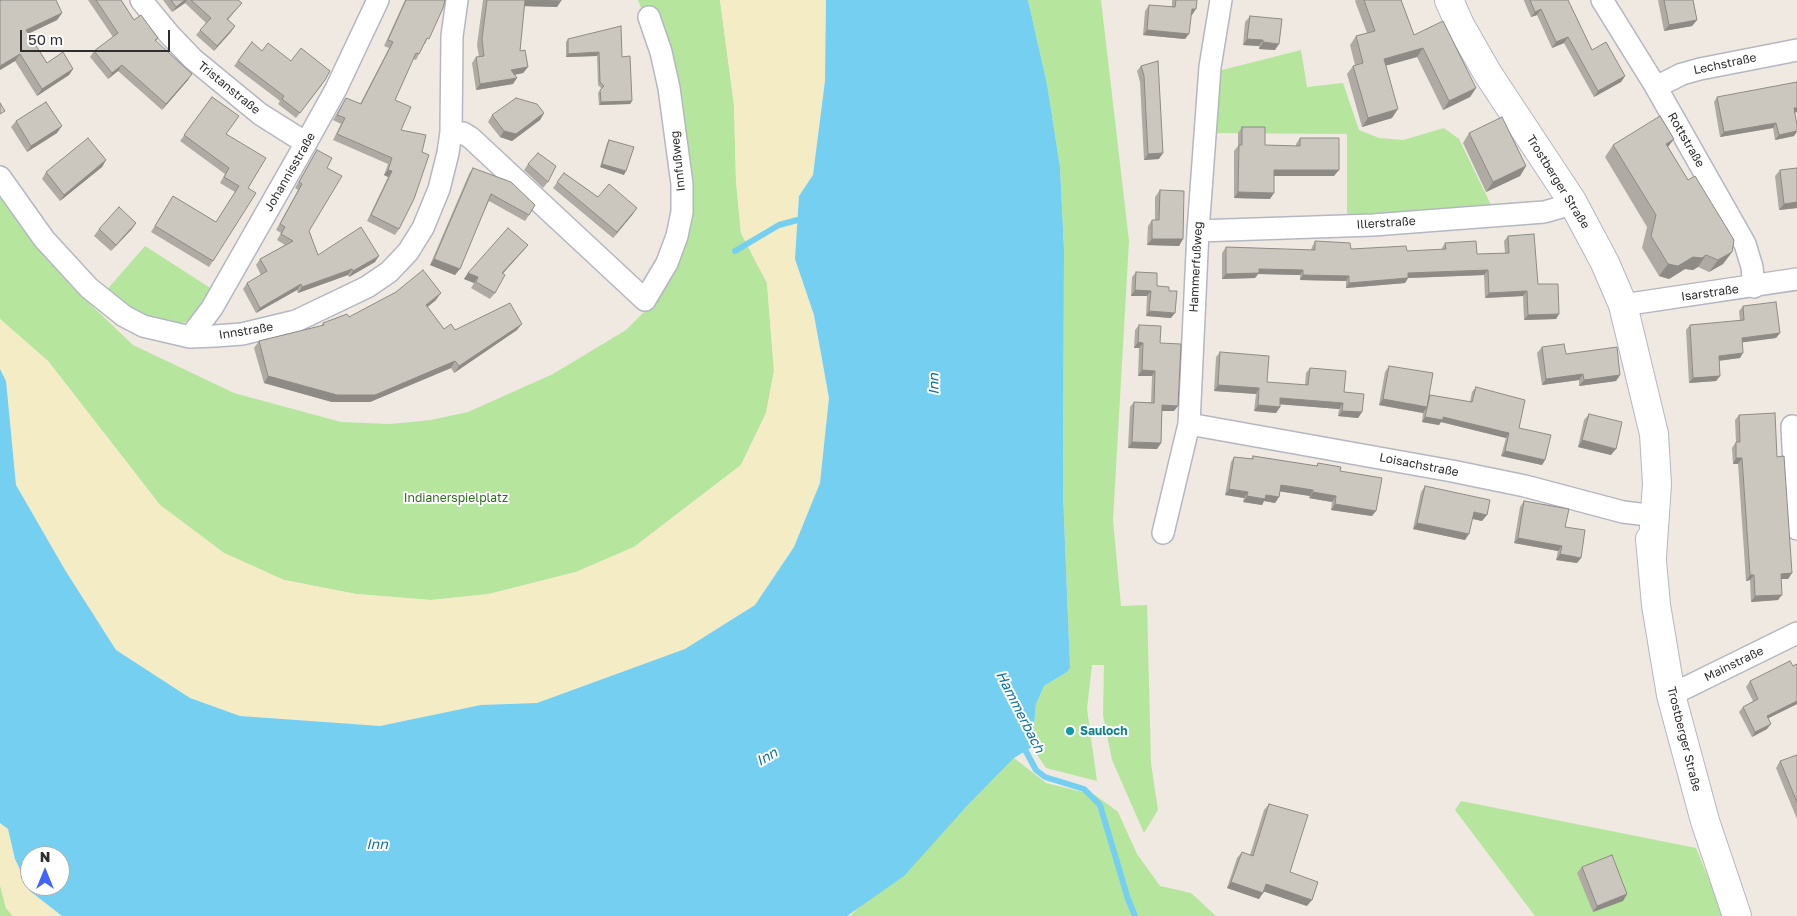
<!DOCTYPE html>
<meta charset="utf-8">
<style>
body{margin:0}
#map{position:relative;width:1797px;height:916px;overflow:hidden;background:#efe9e1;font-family:"Golos Text",sans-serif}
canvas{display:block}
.north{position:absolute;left:20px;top:846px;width:50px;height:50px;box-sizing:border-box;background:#fff;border:1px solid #ababab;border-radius:50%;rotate:0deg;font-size:14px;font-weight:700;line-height:20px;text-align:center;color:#2e2e2e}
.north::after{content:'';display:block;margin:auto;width:18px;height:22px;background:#4264fb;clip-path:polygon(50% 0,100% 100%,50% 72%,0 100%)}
.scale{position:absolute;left:20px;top:30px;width:150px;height:22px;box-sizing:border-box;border:2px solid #2e2e2e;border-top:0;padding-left:6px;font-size:15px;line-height:18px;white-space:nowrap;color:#2e2e2e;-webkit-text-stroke:4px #fff;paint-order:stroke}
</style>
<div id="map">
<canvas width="1797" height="916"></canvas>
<div class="north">N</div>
<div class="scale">50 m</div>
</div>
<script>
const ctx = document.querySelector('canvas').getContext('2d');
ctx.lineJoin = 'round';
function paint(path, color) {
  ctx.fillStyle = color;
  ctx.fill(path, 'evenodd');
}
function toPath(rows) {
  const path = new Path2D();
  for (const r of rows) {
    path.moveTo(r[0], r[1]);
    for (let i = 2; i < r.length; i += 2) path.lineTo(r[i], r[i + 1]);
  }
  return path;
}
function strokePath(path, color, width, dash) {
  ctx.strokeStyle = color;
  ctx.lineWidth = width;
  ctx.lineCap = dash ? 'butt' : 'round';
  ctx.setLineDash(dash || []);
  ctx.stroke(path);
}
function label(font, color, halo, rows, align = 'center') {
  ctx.font = font + ' "Golos Text",sans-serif';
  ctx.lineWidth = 4;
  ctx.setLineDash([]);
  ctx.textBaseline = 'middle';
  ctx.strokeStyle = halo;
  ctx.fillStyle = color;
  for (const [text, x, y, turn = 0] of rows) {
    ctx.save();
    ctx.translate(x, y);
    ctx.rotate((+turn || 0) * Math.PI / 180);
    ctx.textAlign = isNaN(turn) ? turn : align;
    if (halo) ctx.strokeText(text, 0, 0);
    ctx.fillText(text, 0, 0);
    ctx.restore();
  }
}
const green = toPath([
 [638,0,720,0,734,105,736,181,741,233,767,283,774,371,766,413,741,465,634,547,576,572,489,594,431,600,356,594,284,580,224,553,160,505,48,361,0,319,0,197,70,285,133,345,234,393,341,422,390,424,431,420,468,412,553,374,626,330,653,303,680,247,676,96],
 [1028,0,1101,0,1129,241,1113,520,1121,606,1147,605,1151,763,1158,810,1144,833,1112,760,1103,715,1104,665,1092,665,1087,709,1097,781,1046,768,1032,747,1036,704,1044,686,1067,672,1070,668,1063,493,1064,250,1060,167,1047,84],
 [1301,50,1307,87,1343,83,1359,130,1379,138,1403,140,1444,128,1459,139,1492,207,1347,216,1347,134,1214,133,1218,71],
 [145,246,215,291,193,319,180,324,154,319,119,303,105,292],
 [1014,758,1046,783,1095,795,1118,812,1137,854,1160,886,1191,893,1216,916,847,916,851,915,965,808],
 [1461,801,1696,848,1724,916,1535,916,1455,810],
 [0,885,6,908,13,916,0,916]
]);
const sand = toPath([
 [720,0,826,0,825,81,813,175,799,196,795,259,814,315,829,398,820,483,794,547,755,605,685,649,537,703,481,705,380,726,240,716,190,698,116,650,65,570,16,485,6,381,0,369,0,319,48,361,160,505,224,553,284,580,356,594,431,600,489,594,576,572,634,547,741,465,766,413,774,371,767,283,741,233,736,181,734,105],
 [0,823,8,829,15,859,30,891,62,916,13,916,6,908,0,885]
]);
const water = toPath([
 [826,0,1028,0,1047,84,1060,167,1064,250,1063,493,1070,668,1067,672,1044,686,1036,704,1032,747,1014,758,965,808,904,876,847,916,62,916,30,891,15,859,8,829,0,823,0,369,6,381,16,485,65,570,116,650,190,698,240,716,380,726,481,705,537,703,685,649,755,605,794,547,820,483,829,398,814,315,795,259,799,196,813,175,825,81],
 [30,856,60,856,60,886,30,886]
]);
const stream = toPath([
 [735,251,779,225,805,218],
 [1022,744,1036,770,1045,777,1084,789,1100,805,1128,899,1135,916]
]);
const minor = toPath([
 [141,0,169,34,193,59,260,114,306,143],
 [1602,0,1656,87,1745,244,1752,267,1754,287],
 [1656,87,1682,74,1700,69,1797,50],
 [451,132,463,133,471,138,645,300,667,263,677,236,682,212,682,184,669,88,661,52,649,17],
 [0,177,44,239,89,288,124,316,143,326,190,337,215,336,242,334,296,321,367,287,389,272,408,252,423,228,439,189,448,153,451,132,452,36,457,0],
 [1198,231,1373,225,1544,212,1562,207,1572,201],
 [1623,305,1797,279],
 [190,337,212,308,306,143,336,89,378,0],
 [1189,424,1452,471,1525,486,1623,512,1648,515],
 [1792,426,1797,529],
 [1163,533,1189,424,1198,231,1210,67,1221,0],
 [1671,695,1797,633]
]);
const secondary = toPath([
 [1449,0,1460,25,1488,74,1572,201,1605,263,1623,305,1654,434,1657,484,1652,557],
 [1650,539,1656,605,1671,695,1705,821,1737,916]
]);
const wall = toPath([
 [88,0,121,0,134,20,158,38,156,41,188,80,162,110,118,71,108,79,90,57,94,51,113,37],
 [163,0,238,0,242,3,228,20,235,26,214,51,196,35,206,23,185,3,172,12],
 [405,0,445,0,425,44,424,44,416,60,413,59,395,100,401,130,399,229,395,235,367,221,388,177,384,175,388,164,333,140,341,124,333,120,346,98,360,104,389,48,384,46],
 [483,0,561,0,557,7,524,6,520,51,528,67,523,73,515,75,513,84,476,90,472,63,476,57,479,57,477,45],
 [1172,0,1197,0,1192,15,1191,15,1185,39,1143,35,1145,11,1149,5,1172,7],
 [1356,0,1401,0,1414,35,1476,88,1470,97,1443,110,1417,57,1386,65,1392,118,1362,127,1347,74,1353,66,1355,65,1350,45,1356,36,1367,33,1355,1],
 [1524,0,1568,0,1592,50,1625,76,1621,82,1594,97,1564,43,1552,48,1537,15,1531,17,1524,1],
 [1658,0,1693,0,1697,20,1692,26,1664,31],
 [0,1,62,13,57,20,28,34,47,63,73,69,69,75,37,96,15,61,0,70],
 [1250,16,1275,50,1259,49,1259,46,1243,45,1245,22],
 [568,39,622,57,632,101,630,104,599,105,598,93,602,89,598,85,597,56,566,57,566,42],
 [252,42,262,51,322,85,296,118,278,104,280,101,234,66],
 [1158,61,1159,159,1144,160,1140,82,1137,71,1141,66],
 [212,97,248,188,213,261,209,267,151,232,173,196,216,222,235,192,220,183,225,174,180,141],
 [1717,97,1797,112,1795,113,1797,125,1797,132,1794,136,1775,140,1773,128,1720,137,1714,102],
 [544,113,540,120,512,141,500,137,488,122,492,115],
 [16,121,57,133,27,152,11,127],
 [1242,127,1265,145,1296,146,1296,144,1300,138,1334,176,1274,176,1270,199,1234,198,1234,151,1238,146,1238,133],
 [1469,133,1526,166,1520,176,1486,192,1463,143],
 [609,140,624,175,600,167,607,143],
 [1613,145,1668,147,1732,252,1723,264,1709,272,1698,267,1693,270,1685,269,1669,279,1659,276,1642,248,1647,227,1605,157],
 [317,150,327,168,309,231,318,255,375,262,349,277,348,275,298,293,297,290,256,313,243,289,247,283,261,275,256,265,260,259,285,245,277,240,281,233,276,230,298,190,295,188],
 [106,160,102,167,60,201,42,179,46,172],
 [528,164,548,182,543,188,524,170],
 [473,168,529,215,525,221,489,201,455,275,430,265,469,174],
 [1797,168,1797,208,1779,210,1775,176,1780,170],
 [564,173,598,197,633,214,613,238,553,188],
 [1160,190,1183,239,1179,246,1147,245,1148,226,1152,220,1155,220,1155,197],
 [99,229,132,229,111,251,94,236],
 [1508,236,1538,284,1559,314,1556,319,1524,320,1523,296,1485,298,1484,275,1408,278,1405,283,1346,288,1346,281,1300,280,1300,275,1258,274,1255,278,1222,279,1222,253,1226,247,1311,250,1312,247,1315,241,1351,249,1407,251,1442,250,1442,248,1445,243,1477,254,1505,253,1504,241],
 [528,245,523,251,503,273,495,293,490,299,471,288,474,283,464,279,468,273],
 [1136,272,1157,286,1169,291,1171,318,1146,316,1147,296,1131,296,1132,277],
 [436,300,428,307,444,329,517,330,454,373,451,368,370,402,332,402,264,383,254,348,259,341,321,326,323,323],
 [1743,306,1780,333,1776,338,1742,342,1740,358,1719,361,1720,376,1716,381,1689,383,1686,330,1690,325,1740,321,1739,311],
 [1139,325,1160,343,1174,411,1162,411,1161,443,1157,449,1128,448,1130,407,1134,402,1151,402,1152,376,1138,376,1139,348,1134,348,1135,330],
 [1542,347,1566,354,1620,375,1616,381,1579,386,1579,380,1542,385,1537,353],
 [1220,352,1267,382,1305,385,1306,373,1310,368,1344,392,1362,412,1358,418,1338,416,1339,409,1280,404,1280,407,1276,413,1254,411,1256,394,1214,391,1216,357],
 [1389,366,1430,395,1470,402,1472,392,1476,387,1519,428,1545,460,1542,465,1501,456,1506,438,1441,422,1439,425,1422,422,1423,413,1379,405,1385,372],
 [1589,414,1611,455,1578,447,1584,420],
 [1739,415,1777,457,1792,573,1788,579,1781,579,1778,600,1751,602,1750,580,1746,581,1738,464,1733,464,1732,448,1736,442,1735,420],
 [1253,456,1316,466,1318,463,1340,471,1372,516,1331,510,1332,502,1309,498,1310,496,1280,491,1279,497,1275,503,1264,501,1262,505,1243,502,1244,498,1225,495,1231,462,1234,457,1251,459],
 [1425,486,1482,521,1472,519,1465,540,1413,529,1421,492],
 [1524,501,1565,527,1581,558,1577,563,1556,560,1558,551,1514,543,1520,507],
 [1797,664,1797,704,1768,718,1767,729,1752,737,1739,712,1743,707,1753,701,1746,687,1750,681],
 [1797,755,1797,819,1776,768,1780,761],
 [1269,804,1290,872,1307,906,1264,891,1259,899,1227,888,1237,858,1242,852,1250,855,1264,810],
 [1582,867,1627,894,1623,901,1593,912,1577,873]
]);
const shadedWall = toPath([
 [185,0,187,0,185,3,172,12,176,7],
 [525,0,561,1,557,7,521,6],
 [1192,9,1196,9,1192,15,1188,15],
 [1541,9,1537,15,1531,17,1535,12],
 [62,13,57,20,21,37,26,30],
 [1697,20,1692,26,1664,31,1669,25],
 [235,26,231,32,214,51,217,46],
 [1147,30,1189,34,1185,39,1143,35],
 [1568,37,1564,43,1552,48,1556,42],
 [1247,39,1263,40,1259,46,1243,45],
 [1263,42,1279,44,1275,50,1259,49],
 [1423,48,1417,57,1378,68,1384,59],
 [599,52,597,56,566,57,568,54],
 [20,54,15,61,0,70,0,66],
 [122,65,118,71,108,79,112,73],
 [528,67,523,73,507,76,511,70],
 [73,69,69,75,37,96,42,89],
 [192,74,188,80,162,110,166,104],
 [1625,76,1621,82,1594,97,1598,91],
 [517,78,513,84,476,90,480,84],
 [1476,88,1470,97,1443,110,1449,101],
 [632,101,630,104,599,105,601,102],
 [1794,108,1797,108,1797,112,1790,113],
 [1398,109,1392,118,1362,127,1368,118],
 [544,113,540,120,512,141,500,137,504,131],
 [1776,123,1773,128,1720,137,1724,132],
 [62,126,57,133,27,152,31,146],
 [1797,131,1794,136,1775,140,1779,135],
 [1674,139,1665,151,1666,144],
 [1163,153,1159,159,1144,160,1148,154],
 [106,160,102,167,60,201,64,195],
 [602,164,626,171,624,175,600,167],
 [1526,166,1520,176,1486,192,1493,182],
 [388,170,392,171,388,177,384,175],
 [1274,170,1339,170,1334,176,1270,176],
 [1238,192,1274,193,1270,199,1234,198],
 [1797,202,1797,208,1779,210,1784,204],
 [637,208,633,214,613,238,617,232],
 [136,223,132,229,111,251,116,245],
 [1152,239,1183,239,1179,246,1147,245],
 [528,245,523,251,498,279,502,273],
 [1732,252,1723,264,1709,272,1718,260],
 [1706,255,1698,267,1693,270,1685,269,1669,279,1659,276,1668,264,1693,257],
 [379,256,375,262,349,277,353,271],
 [434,259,460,269,455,275,430,265],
 [352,269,348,275,298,293,302,287],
 [1259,269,1303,270,1300,275,1258,274,1255,278,1222,279,1226,274],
 [1488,270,1484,275,1408,278,1405,283,1346,288,1349,283,1408,273],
 [468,273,478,277,474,283,464,279],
 [1303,275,1349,276,1346,281,1300,280],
 [301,284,297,290,256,313,260,308],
 [1135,290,1151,291,1147,296,1131,296],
 [1527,291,1523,296,1485,298,1489,293],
 [441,293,436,300,422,311,426,305],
 [1149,311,1175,313,1171,318,1146,316],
 [1559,314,1556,319,1524,320,1528,315],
 [522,324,517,330,454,373,459,366],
 [1780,333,1776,338,1738,343,1742,338],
 [1138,342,1143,343,1139,348,1134,348],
 [1743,353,1740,358,1715,361,1719,356],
 [455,361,451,368,370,402,332,402,264,383,268,376],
 [1142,370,1155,371,1152,376,1138,376],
 [1583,374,1579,380,1542,385,1546,379],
 [1620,375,1616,381,1579,386,1584,380],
 [1720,376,1716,381,1689,383,1693,378],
 [1218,385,1259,388,1256,394,1214,391],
 [1280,398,1343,403,1339,409,1276,404],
 [1383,399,1427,407,1423,413,1379,405],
 [1162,405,1178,406,1174,411,1158,411],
 [1258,405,1280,407,1276,413,1254,411],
 [1342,411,1362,412,1358,418,1338,416],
 [1425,417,1443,417,1509,433,1506,438,1441,422,1439,425,1422,422],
 [1582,440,1616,449,1611,455,1578,447],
 [1132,442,1161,443,1157,449,1128,448],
 [1505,451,1545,460,1542,465,1501,456],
 [1736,458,1742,458,1738,464,1733,464],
 [1281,485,1313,490,1310,496,1277,491],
 [1229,489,1248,492,1244,498,1225,495],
 [1313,492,1336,496,1332,502,1309,498],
 [1266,495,1279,497,1275,503,1264,501,1262,505,1243,502,1247,496],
 [1335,504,1376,511,1372,516,1331,510],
 [1474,512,1487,515,1482,521,1470,518],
 [1417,523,1469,534,1465,540,1413,529],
 [1518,538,1562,546,1558,551,1514,543],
 [1560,554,1581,558,1577,563,1556,560],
 [1792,573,1788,579,1777,579,1781,574],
 [1750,575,1754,575,1750,580,1746,581],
 [1782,595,1778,600,1751,602,1755,596],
 [1797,701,1797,704,1763,721,1767,716],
 [1771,724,1767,729,1752,737,1755,732],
 [1231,882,1263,893,1259,899,1227,888],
 [1266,884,1312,900,1307,906,1262,891],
 [1627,894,1623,901,1593,912,1597,906]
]);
const building = toPath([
 [2,0,56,0,62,13,26,30,47,63,63,52,73,69,42,89,20,54,0,66,0,1,2,0],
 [96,0,121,0,134,20,141,15,158,38,155,40,192,74,166,104,122,65,112,73,94,51,118,33,96,0],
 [171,0,185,0,176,7,171,0],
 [191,0,238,0,242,3,227,19,235,26,217,46,200,30,211,18,191,0],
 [406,0,445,0,443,8,429,39,427,38,419,54,416,53,395,100,411,107,401,130,426,135,422,152,429,155,414,199,399,229,371,215,392,171,388,170,392,158,337,134,345,118,337,115,346,98,361,104,393,42,388,40,406,0],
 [487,0,525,0,520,51,525,50,528,67,511,70,517,78,480,84,476,57,484,56,482,39,487,0],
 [530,0,561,0,561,1,530,0],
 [1176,0,1197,0,1196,9,1192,9,1189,34,1147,30,1149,5,1175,7,1176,0],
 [1364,0,1401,0,1414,35,1443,21,1476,88,1449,101,1423,48,1384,59,1398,109,1368,118,1353,66,1363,63,1356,36,1375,31,1364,0],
 [1530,0,1568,0,1592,50,1606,42,1625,76,1598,91,1568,37,1556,42,1541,9,1535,12,1530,0],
 [1664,0,1693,0,1697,20,1669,25,1664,0],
 [1250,16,1282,19,1279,44,1263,42,1263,40,1247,39,1250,16],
 [621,26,622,57,630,56,632,101,601,102,600,90,604,86,600,82,599,52,568,54,568,39,621,26],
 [252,42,262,51,268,43,291,61,301,48,330,71,325,80,300,113,282,99,284,96,238,61,252,42],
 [1158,61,1163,153,1148,154,1144,76,1141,66,1158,61],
 [1797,82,1797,108,1794,108,1797,125,1797,131,1779,135,1776,123,1724,132,1717,97,1797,82],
 [212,97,239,116,226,134,266,158,248,188,256,193,213,261,155,226,173,196,216,222,239,186,224,177,229,168,184,135,212,97],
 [516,98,537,104,544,113,516,134,504,131,492,115,516,98],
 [46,102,62,126,31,146,16,121,46,102],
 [0,103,5,111,0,114,0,103],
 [1660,116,1674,139,1666,144,1688,180,1695,176,1734,240,1732,252,1718,260,1706,255,1702,258,1693,257,1678,266,1668,264,1651,236,1656,215,1613,145,1660,116],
 [1502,117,1526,166,1493,182,1469,133,1502,117],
 [1242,127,1265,127,1265,145,1300,146,1300,138,1339,138,1339,170,1274,170,1274,193,1238,192,1239,145,1242,145,1242,127],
 [88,138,106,160,64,195,46,172,88,138],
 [609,140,634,147,626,171,602,164,609,140],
 [317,150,332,158,327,168,342,176,309,231,318,255,361,227,379,256,353,271,352,269,302,287,301,284,260,308,247,283,267,271,260,259,293,241,281,234,285,227,280,224,302,184,299,182,317,150],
 [538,153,556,166,548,182,528,164,538,153],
 [473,168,511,182,535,205,529,215,491,194,460,269,434,259,473,168],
 [1797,168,1797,202,1784,204,1780,170,1797,168],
 [564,173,598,197,609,184,637,208,617,232,557,182,564,173],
 [1160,190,1184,191,1183,239,1152,239,1152,220,1159,220,1160,190],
 [119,207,136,223,116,245,99,229,119,207],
 [508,228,528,245,502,273,505,275,495,293,476,282,478,277,468,273,508,228],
 [1534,234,1538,284,1558,284,1559,314,1528,315,1527,291,1489,293,1488,270,1408,273,1408,278,1349,283,1349,276,1303,275,1303,270,1259,269,1259,273,1226,274,1226,247,1315,250,1315,241,1333,242,1350,243,1351,249,1406,246,1407,251,1446,249,1445,243,1476,241,1477,254,1509,253,1508,236,1534,234],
 [423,270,441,293,426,305,444,329,451,324,455,330,510,303,522,324,459,366,455,361,375,395,337,395,268,376,259,341,324,325,323,323,347,314,349,317,396,292,423,270],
 [1136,272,1157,273,1157,286,1169,287,1169,291,1177,291,1175,313,1149,311,1151,291,1135,290,1136,272],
 [1776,302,1780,333,1742,338,1743,353,1719,356,1720,376,1693,378,1690,325,1744,320,1743,306,1776,302],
 [1139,325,1161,326,1160,343,1181,344,1178,406,1162,405,1161,443,1132,442,1134,402,1154,403,1155,371,1142,370,1143,343,1138,342,1139,325],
 [1564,344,1566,354,1617,347,1620,375,1584,380,1583,374,1546,379,1542,347,1564,344],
 [1220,352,1269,356,1267,382,1308,385,1310,368,1346,371,1344,392,1364,394,1362,412,1342,411,1343,403,1280,398,1280,407,1258,405,1259,388,1218,385,1220,352],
 [1389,366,1433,373,1427,407,1383,399,1389,366],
 [1476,387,1525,400,1519,428,1551,435,1545,460,1505,451,1509,433,1443,417,1443,420,1425,417,1430,395,1472,402,1476,387],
 [1775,413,1777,457,1784,456,1792,573,1781,574,1782,595,1755,596,1754,575,1750,575,1742,458,1736,458,1736,442,1740,442,1739,415,1775,413],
 [1589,414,1622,422,1616,449,1582,440,1589,414],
 [1253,456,1317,466,1318,463,1341,467,1340,471,1382,478,1376,511,1335,504,1336,496,1313,492,1313,490,1281,485,1279,497,1266,495,1265,499,1247,496,1248,492,1229,489,1234,457,1253,459,1253,456],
 [1425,486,1490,500,1487,515,1474,512,1469,534,1417,523,1425,486],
 [1524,501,1569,509,1565,527,1585,530,1581,558,1560,554,1562,546,1518,538,1524,501],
 [1790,661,1793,666,1797,664,1797,701,1767,716,1771,724,1755,732,1743,707,1758,699,1750,681,1790,661],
 [1797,755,1797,802,1780,761,1797,755],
 [1269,804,1308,815,1290,872,1318,882,1312,900,1266,884,1263,893,1231,882,1242,852,1253,856,1269,804],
 [1612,855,1627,894,1597,906,1582,867,1612,855]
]);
const markers = [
 [1070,731,5,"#0f9aa8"]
];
const streetNames = [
 ["Lechstraße",1725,64,-12],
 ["Tristanstraße",229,88,39],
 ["Rottstraße",1686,140,60],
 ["Innfußweg",678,161,-96],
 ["Johannisstraße",290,172,-60],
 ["Trostberger Straße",1558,182,58],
 ["Illerstraße",1386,223,-4],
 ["Hammerfußweg",1196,267,-87],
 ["Isarstraße",1710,293,-8],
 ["Innstraße",246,331,-9],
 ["Loisachstraße",1419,465,11],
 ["Mainstraße",1734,664,-26],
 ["Trostberger Straße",1684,739,76]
];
const parkNames = [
 ["Indianerspielplatz",456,498]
];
const cultureNames = [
 ["Sauloch",1080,731]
];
const waterNames = [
 ["Inn",934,384,-91],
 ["Hammerbach",1020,712,63],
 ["Inn",767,757,-30],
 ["Inn",377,845]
];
paint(green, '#b6e59e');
paint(sand, '#f3ecc5');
paint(water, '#75cff0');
strokePath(stream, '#75cff0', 6);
strokePath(minor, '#b4b7c1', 24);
strokePath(secondary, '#b4b7c1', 30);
strokePath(minor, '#fff', 21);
strokePath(secondary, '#fff', 28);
paint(wall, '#afaba4');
paint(shadedWall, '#8e8b86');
paint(building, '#cbc7bf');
strokePath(building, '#8e8b86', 1);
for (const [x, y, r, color] of markers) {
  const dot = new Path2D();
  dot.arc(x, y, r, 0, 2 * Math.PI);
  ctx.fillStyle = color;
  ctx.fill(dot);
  strokePath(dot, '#fff', 2);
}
label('12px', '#2e2e2e', '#fff', streetNames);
label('12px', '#2c6e1b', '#fff', parkNames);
label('bold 12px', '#0d838f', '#fff', cultureNames, 'left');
label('italic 14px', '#0d6fa3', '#fff', waterNames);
</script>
